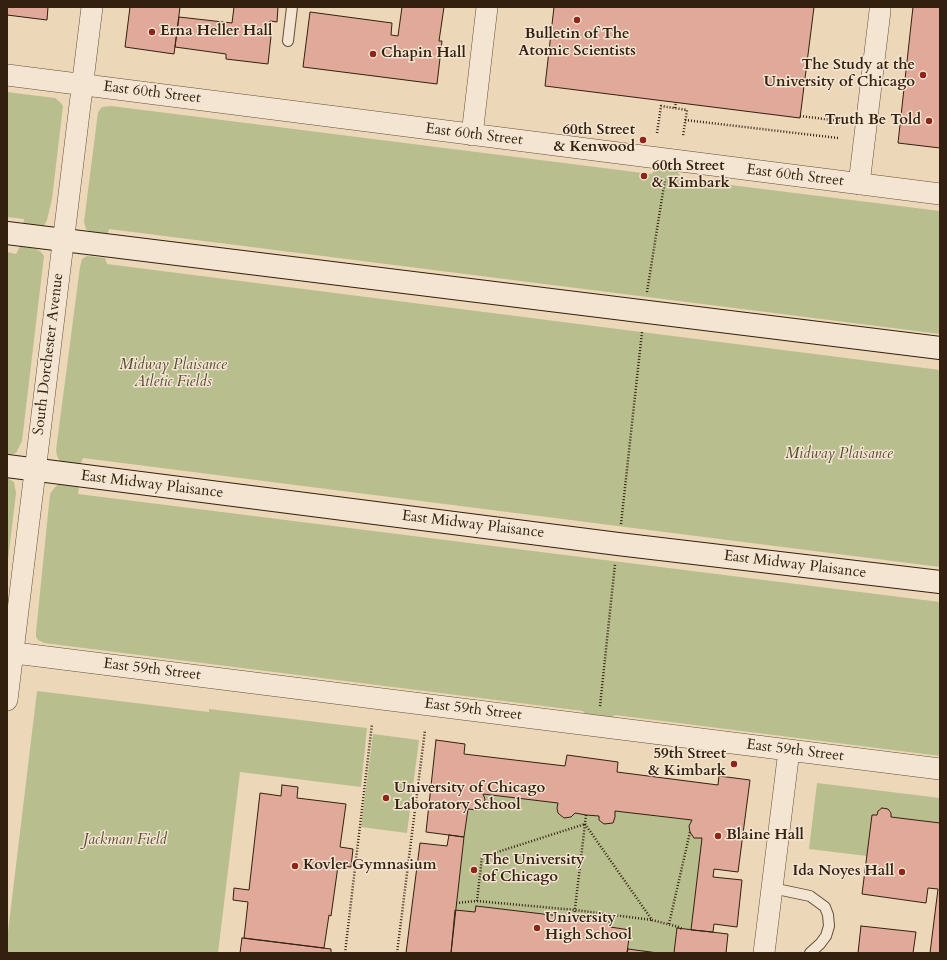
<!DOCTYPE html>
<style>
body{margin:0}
#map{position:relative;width:947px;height:960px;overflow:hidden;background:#edd7b9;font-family:Cardo,serif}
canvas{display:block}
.frame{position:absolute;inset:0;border:8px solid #33200f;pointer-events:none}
</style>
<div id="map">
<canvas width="947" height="960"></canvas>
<div class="frame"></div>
</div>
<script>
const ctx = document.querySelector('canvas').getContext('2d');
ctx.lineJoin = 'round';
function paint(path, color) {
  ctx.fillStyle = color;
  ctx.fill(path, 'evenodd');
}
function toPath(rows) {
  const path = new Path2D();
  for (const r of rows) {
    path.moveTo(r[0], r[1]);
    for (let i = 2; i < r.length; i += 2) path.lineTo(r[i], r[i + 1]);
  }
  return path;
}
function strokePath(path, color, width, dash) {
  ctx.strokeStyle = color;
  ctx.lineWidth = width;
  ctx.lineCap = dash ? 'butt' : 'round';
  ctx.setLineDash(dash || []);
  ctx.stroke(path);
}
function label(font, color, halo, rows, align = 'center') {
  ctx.font = font + ' Cardo,serif';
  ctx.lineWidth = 3;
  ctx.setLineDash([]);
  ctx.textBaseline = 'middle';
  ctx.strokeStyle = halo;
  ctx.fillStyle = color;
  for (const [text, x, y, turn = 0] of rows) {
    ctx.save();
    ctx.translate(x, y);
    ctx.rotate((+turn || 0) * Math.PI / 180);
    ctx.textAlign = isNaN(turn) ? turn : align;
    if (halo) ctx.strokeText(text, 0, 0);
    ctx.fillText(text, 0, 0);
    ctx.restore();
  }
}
const green = toPath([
 [7,92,55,98,61,103,63,106,52,199,47,220,44,226,38,228,23,226,24,219,7,217],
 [111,106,651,174,657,169,666,170,678,172,682,179,940,211,940,334,109,229,107,236,94,234,86,229,84,222,98,112,102,107],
 [20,246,36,249,41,252,44,256,22,441,16,453,7,456,7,252,16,254],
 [87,256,105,258,107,264,940,370,940,567,83,458,80,465,60,461,57,456,56,450,80,267,82,259],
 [7,478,14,482,16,493,7,568],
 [59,484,79,487,78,494,940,602,940,756,615,715,610,719,587,716,583,711,44,643,38,640,36,637,36,632,50,494,55,487],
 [37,691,209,712,209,709,367,728,361,787,240,772,218,953,7,953,7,940],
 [373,734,419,740,407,833,361,827],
 [817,783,940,798,940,823,891,817,891,813,888,809,882,808,878,811,877,815,872,815,867,856,809,849],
 [483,794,558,803,557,808,558,813,564,818,571,817,575,813,599,816,600,820,604,824,613,823,615,817,615,811,692,820,689,826,690,832,694,838,702,838,691,930,677,928,674,953,658,953,628,949,630,930,610,927,610,922,476,906,475,912,455,910,468,809,477,810,483,807,485,799]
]);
const building = toPath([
 [7,7,48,7,47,20,7,15,7,7],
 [130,7,180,7,174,54,125,47,130,7],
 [234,7,278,7,277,22,270,21,269,36,271,36,268,64,226,59,226,54,175,47,179,17,232,23,234,7],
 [402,7,444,7,439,41,442,41,437,84,303,67,310,12,392,23,391,35,398,36,402,7],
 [554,7,814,7,800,118,545,86,554,7],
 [913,7,940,7,940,148,898,143,913,7],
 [436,740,465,744,464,754,565,766,567,755,618,762,617,772,718,785,719,776,750,780,738,872,714,869,713,877,742,880,737,927,714,924,713,932,691,930,702,838,694,838,690,832,689,826,692,820,615,811,615,817,613,823,604,824,599,820,599,816,586,815,575,813,571,817,564,818,558,813,557,808,558,803,483,794,485,799,483,807,477,810,468,809,464,837,426,832,436,740],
 [282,785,298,787,297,798,346,804,340,847,353,849,351,867,338,866,331,916,329,915,324,948,244,938,248,902,233,900,234,888,249,890,260,793,281,796,282,785],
 [882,808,888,809,891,813,891,817,940,823,940,953,930,953,938,889,928,888,926,903,862,894,872,815,877,815,878,811,882,808],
 [449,835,464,837,451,953,406,953,420,843,447,846,449,835],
 [476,906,610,922,610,927,630,930,627,953,451,953,455,910,475,912,476,906],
 [861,926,916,932,913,953,858,953,861,926],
 [677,928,728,934,726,953,674,953,677,928],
 [242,938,331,949,331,953,240,953,242,938],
 [628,949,658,953,627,953,628,949]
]);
const path = toPath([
 [675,108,676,102],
 [800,116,840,121],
 [685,120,838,138],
 [657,133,661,106,687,110,683,136],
 [647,292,665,179],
 [621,524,642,332],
 [600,706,615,564],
 [586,815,585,824,652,920,679,927,682,929],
 [477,901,575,910,652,920],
 [456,903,477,901,482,857,585,824,574,917],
 [669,924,690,832],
 [345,953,372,724],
 [397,953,425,730]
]);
const lane = toPath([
 [288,41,292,7],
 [772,888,810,896,825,907,828,915,829,926,826,936,820,944,810,953]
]);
const street = toPath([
 [7,75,940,194],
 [472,135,487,7],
 [859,184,880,11,880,7],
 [7,652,940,769],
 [7,700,92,7],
 [764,953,789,750]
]);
const secondary = toPath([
 [7,233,940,348],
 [7,466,618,544,940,582]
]);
const markers = [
 [577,20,4,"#8f2418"],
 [152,32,4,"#8f2418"],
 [373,54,4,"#8f2418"],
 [923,75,4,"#8f2418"],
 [929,121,4,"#8f2418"],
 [643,140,4,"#8f2418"],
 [644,176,4,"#8f2418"],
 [734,764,4,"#8f2418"],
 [386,798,4,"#8f2418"],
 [718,836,4,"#8f2418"],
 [295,866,4,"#8f2418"],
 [474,870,4,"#8f2418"],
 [902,872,4,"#8f2418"],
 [537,928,4,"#8f2418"]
];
const poiNames = [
 ["Erna Heller Hall",160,32],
 ["Bulletin of The",577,35,"center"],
 ["Atomic Scientists",577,52,"center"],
 ["Chapin Hall",381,54],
 ["The Study at the",915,66,"right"],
 ["University of Chicago",915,83,"right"],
 ["Truth Be Told",921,121,"right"],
 ["60th Street",635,131,"right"],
 ["& Kenwood",635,148,"right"],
 ["60th Street",652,167],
 ["& Kimbark",652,184],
 ["59th Street",726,755,"right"],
 ["& Kimbark",726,772,"right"],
 ["University of Chicago",394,789],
 ["Laboratory School",394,806],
 ["Blaine Hall",726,836],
 ["The University",482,861],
 ["of Chicago",482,878],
 ["Kovler Gymnasium",303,866],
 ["Ida Noyes Hall",894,872,"right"],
 ["University",545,919],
 ["High School",545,936]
];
const streetNames = [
 ["East 60th Street",152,93,7],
 ["East 60th Street",474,135,7],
 ["East 60th Street",795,176,7],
 ["South Dorchester Avenue",49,354,-83],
 ["East Midway Plaisance",152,485,7],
 ["East Midway Plaisance",473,525,7],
 ["East Midway Plaisance",795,565,7],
 ["East 59th Street",152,670,7],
 ["East 59th Street",473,710,7],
 ["East 59th Street",795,751,7]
];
const parkNames = [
 ["Midway Plaisance",173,366],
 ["Atletic Fields",173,383],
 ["Midway Plaisance",839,455],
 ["Jackman Field",125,841]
];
paint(green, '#b9be8f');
paint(building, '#e1a999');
strokePath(building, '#33200f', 1);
strokePath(lane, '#624e3a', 12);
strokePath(street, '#624e3a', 22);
strokePath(secondary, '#33200f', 24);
strokePath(path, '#33200f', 2.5, [1, 2]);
strokePath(lane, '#f3e5d2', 10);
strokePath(street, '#f3e5d2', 21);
strokePath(secondary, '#f3e5d2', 22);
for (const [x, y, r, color] of markers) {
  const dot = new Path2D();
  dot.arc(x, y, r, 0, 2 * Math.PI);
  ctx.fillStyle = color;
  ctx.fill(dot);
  strokePath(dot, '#f3e5d2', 1.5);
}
label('bold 15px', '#33200f', '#f3e5d2', poiNames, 'left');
label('15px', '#33200f', '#f3e5d2', streetNames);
label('italic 15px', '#54482f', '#f3e5d2', parkNames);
</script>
